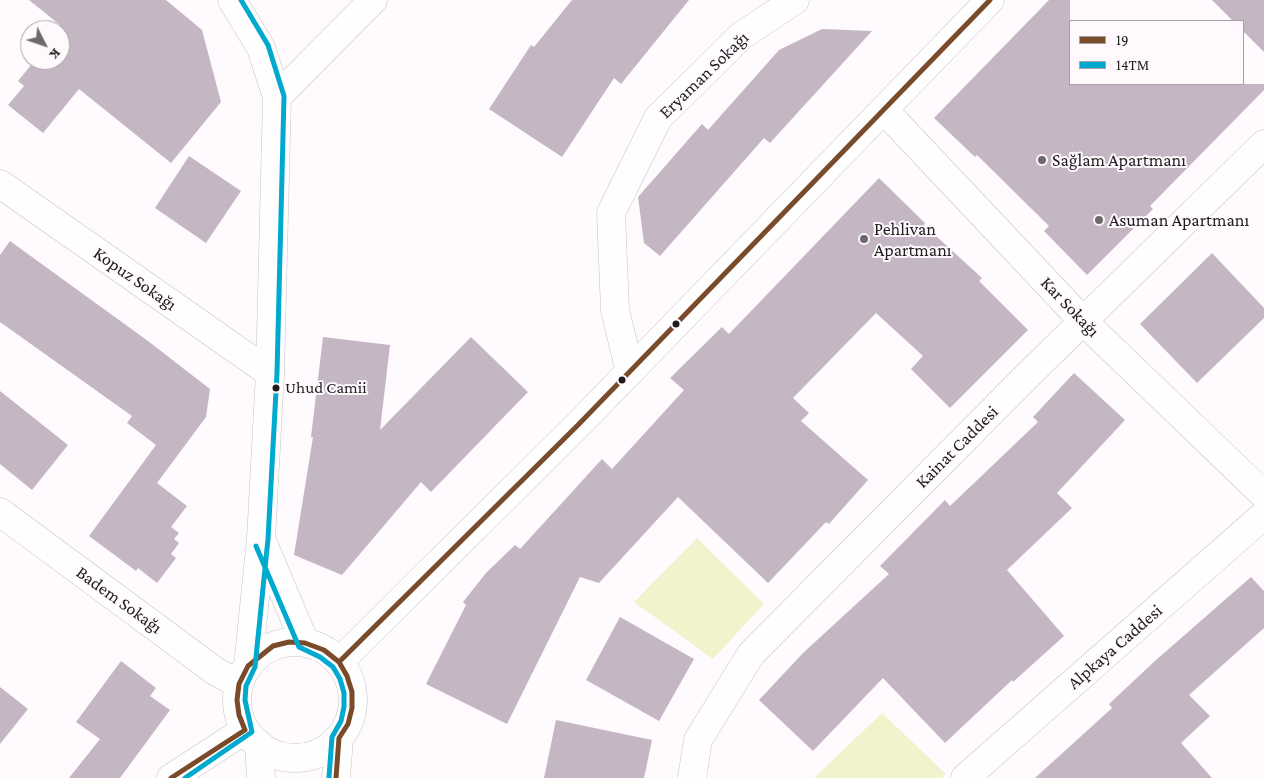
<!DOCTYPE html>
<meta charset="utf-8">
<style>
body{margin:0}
#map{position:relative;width:1264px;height:778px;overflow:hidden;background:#fefafd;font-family:"Crimson Pro",serif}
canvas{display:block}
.legend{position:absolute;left:1069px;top:20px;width:175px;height:65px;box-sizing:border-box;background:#fff9fe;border:1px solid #a5a1a4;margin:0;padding:6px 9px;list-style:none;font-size:15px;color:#1e1c1e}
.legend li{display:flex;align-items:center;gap:10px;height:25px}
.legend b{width:25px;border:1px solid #a5a1a4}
.north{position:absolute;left:20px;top:20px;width:50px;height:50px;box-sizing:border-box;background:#fff9fe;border:1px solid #a5a1a4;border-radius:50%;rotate:131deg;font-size:14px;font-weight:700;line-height:20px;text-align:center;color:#1e1c1e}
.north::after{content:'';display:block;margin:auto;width:18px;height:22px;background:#6c6a6c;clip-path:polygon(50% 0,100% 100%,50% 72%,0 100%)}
</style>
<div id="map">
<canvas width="1264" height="778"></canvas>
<ul class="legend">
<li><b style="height:6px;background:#7a4b2a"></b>19</li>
<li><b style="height:6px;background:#00a9ce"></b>14TM</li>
</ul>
<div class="north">K</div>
</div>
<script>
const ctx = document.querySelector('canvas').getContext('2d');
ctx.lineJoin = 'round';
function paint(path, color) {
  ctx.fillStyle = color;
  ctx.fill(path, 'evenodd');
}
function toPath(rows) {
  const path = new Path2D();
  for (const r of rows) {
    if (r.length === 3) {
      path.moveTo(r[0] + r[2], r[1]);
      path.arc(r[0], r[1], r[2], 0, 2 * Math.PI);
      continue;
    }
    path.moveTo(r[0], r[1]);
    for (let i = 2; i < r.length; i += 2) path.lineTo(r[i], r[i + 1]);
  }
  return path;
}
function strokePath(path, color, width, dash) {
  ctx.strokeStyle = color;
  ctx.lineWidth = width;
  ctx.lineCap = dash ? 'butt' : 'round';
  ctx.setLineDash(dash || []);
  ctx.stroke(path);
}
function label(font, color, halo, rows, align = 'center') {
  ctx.font = font + ' "Crimson Pro",serif';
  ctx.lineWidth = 4;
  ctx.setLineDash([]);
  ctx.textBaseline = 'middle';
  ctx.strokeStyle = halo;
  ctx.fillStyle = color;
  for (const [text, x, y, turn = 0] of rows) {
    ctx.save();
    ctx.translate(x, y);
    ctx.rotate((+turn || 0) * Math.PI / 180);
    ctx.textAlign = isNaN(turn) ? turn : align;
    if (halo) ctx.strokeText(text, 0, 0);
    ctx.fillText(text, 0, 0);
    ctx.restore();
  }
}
const green = toPath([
 [697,538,764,604,713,659,634,602],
 [882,713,946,774,942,778,814,778]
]);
const building = toPath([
 [29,0,166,0,202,30,221,102,171,163,79,89,43,133,8,105,24,86,18,81,35,60,60,60,60,25],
 [572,0,689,0,621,84,614,78,562,157,489,109,531,45,534,47],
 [1049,0,1070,0,1070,84,1264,84,1264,90,1150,206,1153,209,1087,275,1044,231,1049,226,977,155,975,157,934,118],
 [1212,0,1264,0,1264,52,1243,31,1243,21,1233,21],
 [822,29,872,31,770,143,764,138,660,256,644,243,638,197,702,124,708,130,779,50],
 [189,156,241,191,206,243,155,208],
 [879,178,925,223,924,225,982,278,979,281,1028,330,950,408,911,369,923,356,876,313,793,398,809,413,801,421,868,480,829,524,826,522,768,583,678,497,599,583,580,577,507,724,426,684,466,605,463,602,486,573,515,545,520,549,602,459,612,469,684,390,670,378,722,327,729,334],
 [10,241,148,341,210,389,206,417,157,483,187,506,171,527,179,533,174,539,179,543,171,554,176,558,157,583,138,568,136,571,89,536,156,445,127,423,132,416,0,322,0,255],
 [1212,253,1264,308,1264,318,1197,383,1140,324],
 [323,337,390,345,380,430,471,337,528,392,431,492,421,482,342,575,294,555,313,437,311,437],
 [1074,373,1125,420,1057,493,1072,508,1007,570,1064,636,1013,682,1012,680,945,743,883,678,813,751,759,700,803,653,889,574,880,566,945,500,950,506,1038,422,1033,417],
 [0,391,68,445,32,490,0,464],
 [1251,577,1264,591,1264,628,1189,695,1210,716,1181,743,1212,778,1035,778,1112,708,1109,704,1156,660],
 [620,617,694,659,659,721,586,680],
 [121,661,156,688,150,696,170,710,120,778,69,778,100,739,76,722],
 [0,687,28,709,0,744],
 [556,720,652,740,644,778,544,778]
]);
const street = toPath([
 [277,97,373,0],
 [884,110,1083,321,1264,495],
 [0,184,270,373],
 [630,372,615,310,611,213,658,118,741,36,795,0],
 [0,512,215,671,239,684],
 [692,778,698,740,751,654,1029,374,1264,144],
 [965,778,1264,515]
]);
const secondary = toPath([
 [339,662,578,425,990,0]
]);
const primary = toPath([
 [232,0,261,48,277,97,270,373,261,539,248,666],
 [262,541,305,643],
 [295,700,58],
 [259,744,261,778],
 [171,778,245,730],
 [336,778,339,738]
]);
const bus1 = toPath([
 [339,662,578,425,990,0],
 [245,730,239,715,237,700,239,684,248,666,273,646,289,642,305,643,324,650,339,662,347,676,352,692,352,708,348,724,339,738,336,778],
 [171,778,245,730]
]);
const bus2 = toPath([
 [256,546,299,647,320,657,333,667,340,679,344,693,344,707,341,721,332,737,329,777],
 [185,778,252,732,245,700,246,686,255,667,268,539,277,373,284,96,268,45,241,0]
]);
const markers = [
 [1042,160,5,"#6c6a6c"],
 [1099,220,5,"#6c6a6c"],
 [864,239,5,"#6c6a6c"],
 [676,324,4.5,"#1e1c1e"],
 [622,380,4.5,"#1e1c1e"],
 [276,388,4.5,"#1e1c1e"]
];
const busNames = [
 ["Uhud Camii",285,388]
];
const streetNames = [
 ["Eryaman Sokağı",704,75,-44],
 ["Kopuz Sokağı",135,279,35],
 ["Kar Sokağı",1070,307,46],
 ["Kainat Caddesi",957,447,-45],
 ["Badem Sokağı",119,600,36],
 ["Alpkaya Caddesi",1115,647,-41]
];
const poiNames = [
 ["Sağlam Apartmanı",1052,160],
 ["Asuman Apartmanı",1109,220],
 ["Pehlivan",874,229],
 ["Apartmanı",874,250]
];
paint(green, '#f1f3cd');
paint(building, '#c5b6c4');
strokePath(street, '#c6c3c5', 29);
strokePath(secondary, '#c6c3c5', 29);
strokePath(primary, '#c6c3c5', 29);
strokePath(street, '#fffeff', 28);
strokePath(secondary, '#fffeff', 28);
strokePath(primary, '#fffeff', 28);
strokePath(bus1, '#7a4b2a', 5);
strokePath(bus2, '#00a9ce', 5);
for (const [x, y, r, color] of markers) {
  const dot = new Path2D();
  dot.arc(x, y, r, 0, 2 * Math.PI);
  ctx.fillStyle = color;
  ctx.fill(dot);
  strokePath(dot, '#fff9fe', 2);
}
label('17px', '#1e1c1e', '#fff9fe', busNames, 'left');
label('18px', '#1e1c1e', '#fff9fe', streetNames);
label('18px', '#1e1c1e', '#fff9fe', poiNames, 'left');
</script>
